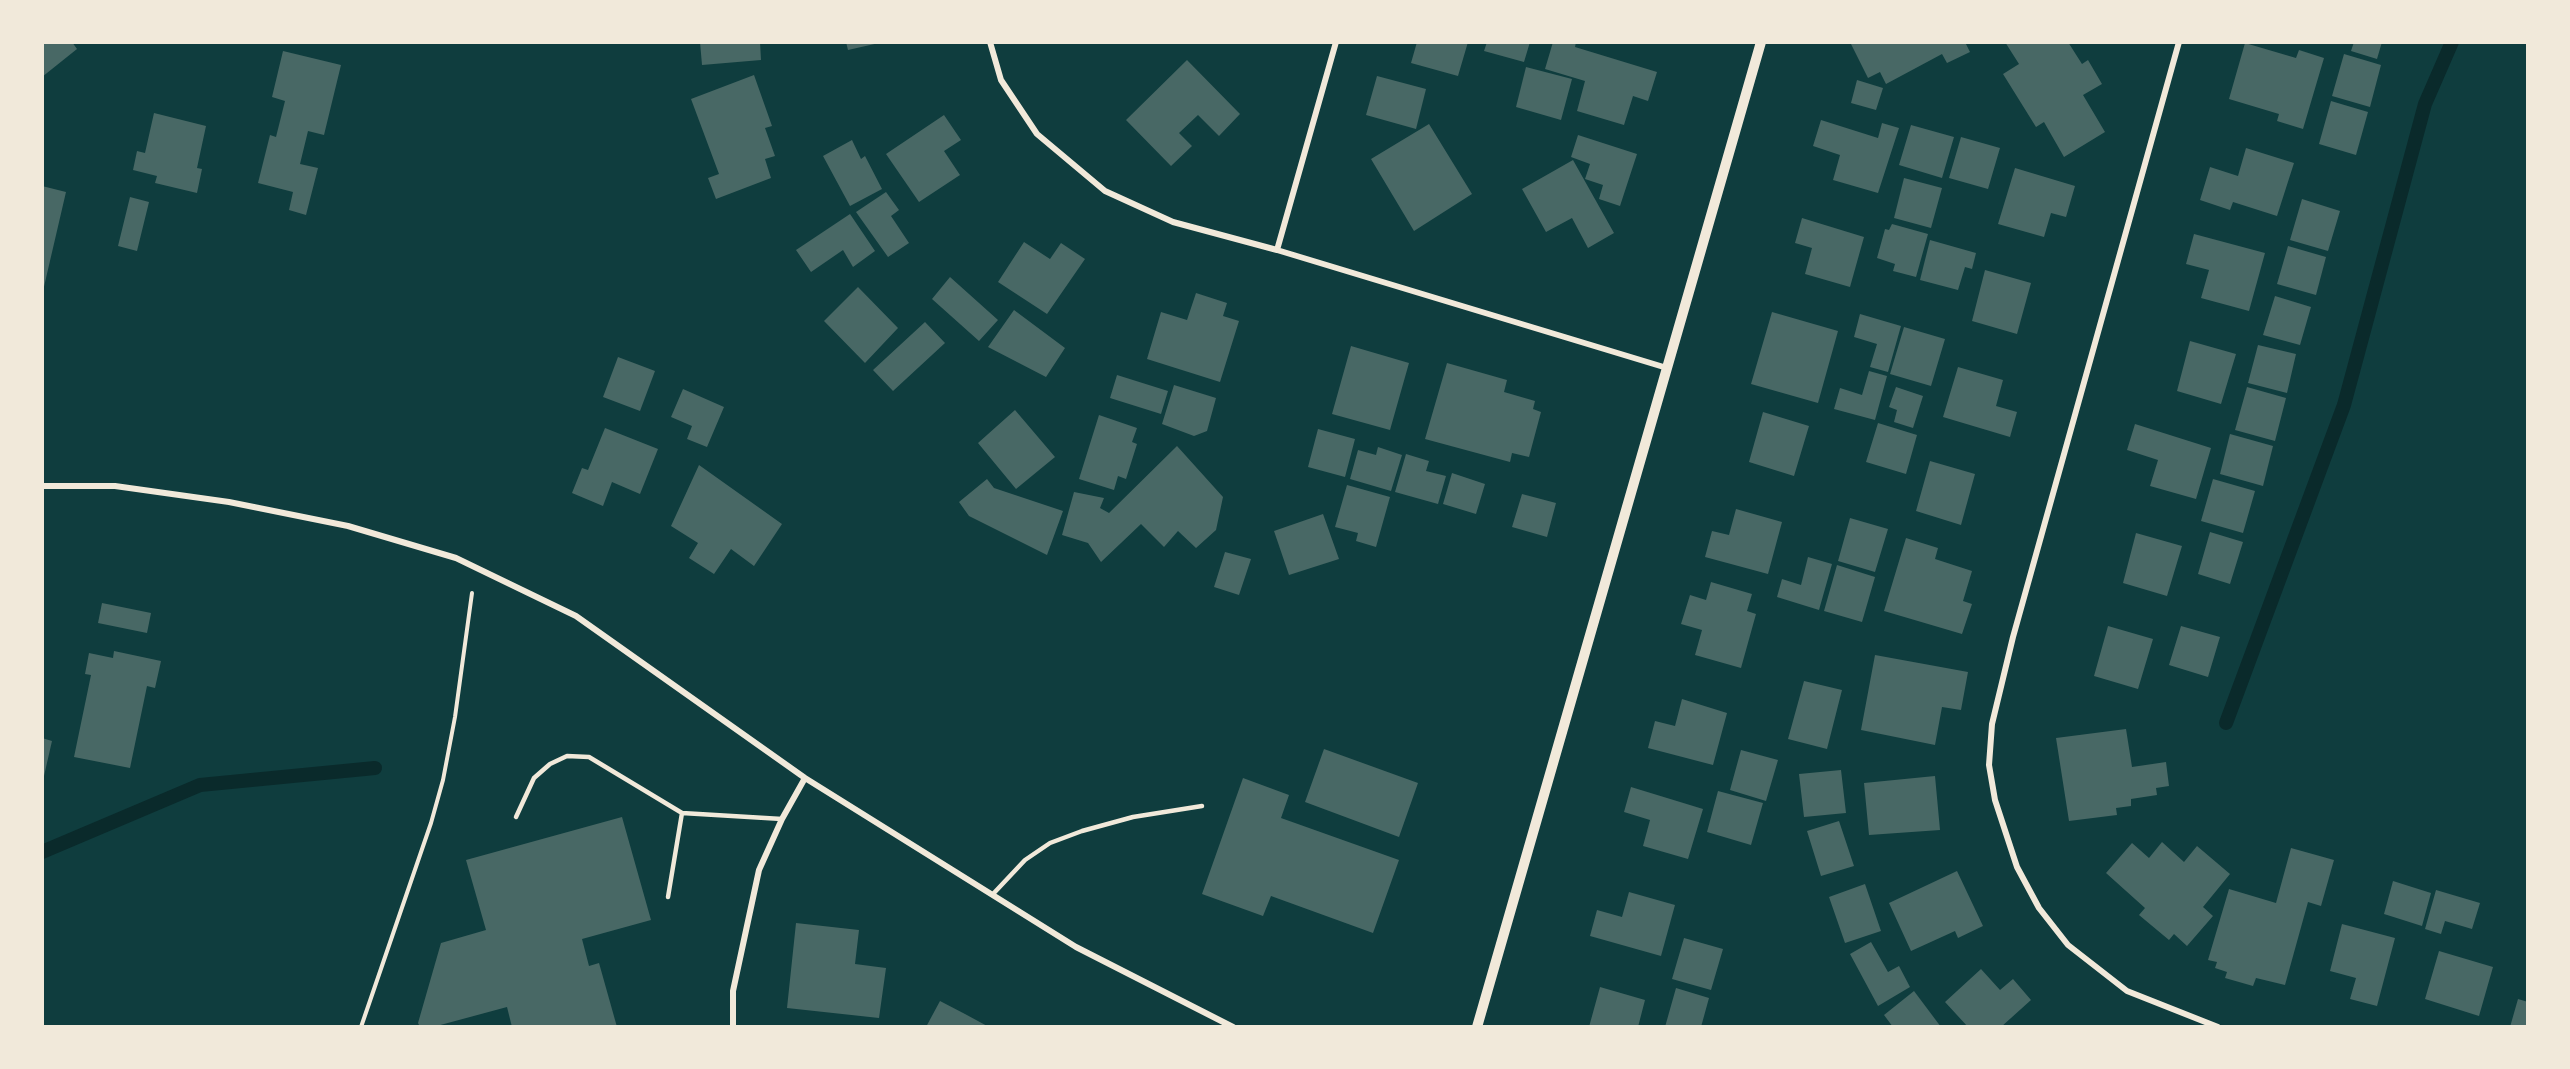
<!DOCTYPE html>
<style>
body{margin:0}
#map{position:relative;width:2570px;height:1069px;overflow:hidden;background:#0f3d3e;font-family:"Alegreya Sans",sans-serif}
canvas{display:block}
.frame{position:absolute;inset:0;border:44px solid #f1e9da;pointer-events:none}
</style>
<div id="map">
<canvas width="2570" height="1069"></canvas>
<div class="frame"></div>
</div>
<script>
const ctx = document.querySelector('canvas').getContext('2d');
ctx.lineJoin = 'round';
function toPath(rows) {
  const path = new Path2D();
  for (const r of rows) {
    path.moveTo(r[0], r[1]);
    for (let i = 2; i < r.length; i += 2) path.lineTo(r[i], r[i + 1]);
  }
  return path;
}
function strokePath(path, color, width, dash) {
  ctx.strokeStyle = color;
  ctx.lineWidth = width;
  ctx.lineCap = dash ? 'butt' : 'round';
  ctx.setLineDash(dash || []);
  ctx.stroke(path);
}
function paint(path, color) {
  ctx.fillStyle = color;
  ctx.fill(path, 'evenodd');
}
const stream = toPath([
 [2226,723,2344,405,2425,104,2452,42],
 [42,852,200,785,375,768]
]);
const building = toPath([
 [42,42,72,42,77,49,42,77],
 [700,42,760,42,761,60,702,65],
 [846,42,879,42,879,43,848,50],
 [1417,42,1468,42,1458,76,1411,63],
 [1487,42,1530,42,1524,62,1484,51],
 [1553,42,1576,42,1575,47,1657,72,1648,101,1633,96,1624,125,1577,111,1585,81,1545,69],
 [1850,42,1965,42,1970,52,1947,63,1942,54,1886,84,1880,72,1868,78],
 [2005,42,2068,42,2082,64,2088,60,2102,84,2083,95,2105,132,2064,157,2044,122,2036,127,2003,74,2019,64],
 [2354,42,2382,42,2377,59,2351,51],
 [2245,43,2296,58,2299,50,2324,58,2303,129,2277,121,2279,114,2229,99],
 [283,51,341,65,324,135,308,131,300,164,318,168,306,215,289,210,293,192,258,183,270,135,276,137,285,101,272,97],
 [2344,54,2381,65,2370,107,2332,96],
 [1187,60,1240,114,1219,136,1198,115,1179,133,1192,146,1171,166,1126,120],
 [1526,67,1572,79,1561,120,1516,107],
 [754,75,772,126,765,128,775,156,765,159,771,178,716,199,708,178,719,174,691,99],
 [1377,76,1426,89,1416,129,1366,115],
 [1857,80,1883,88,1876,110,1851,103],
 [2331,101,2368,112,2356,155,2319,144],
 [154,113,206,126,197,168,202,169,197,193,155,183,157,176,133,170,137,151,145,153],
 [944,115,961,140,944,151,960,175,919,202,886,154],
 [1821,120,1878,138,1882,123,1899,128,1878,193,1833,180,1840,155,1813,146],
 [1429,124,1472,194,1414,231,1371,159],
 [1911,125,1954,137,1942,178,1899,165],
 [1578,135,1637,154,1620,206,1599,199,1603,185,1585,179,1590,164,1571,157],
 [1961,137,2000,148,1988,189,1949,178],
 [852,140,861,159,865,156,882,189,850,206,823,156],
 [2246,148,2294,163,2277,216,2233,202,2230,210,2200,200,2210,167,2238,176],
 [1573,160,1614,233,1588,248,1572,218,1546,232,1522,189],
 [2015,168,2075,186,2066,217,2051,213,2044,237,1998,224],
 [1904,178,1942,188,1931,228,1894,218],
 [42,186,66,192,43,291,42,291],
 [886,192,899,210,891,216,909,243,888,257,856,212],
 [130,197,149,202,137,251,118,246],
 [2302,199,2340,211,2328,251,2290,240],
 [850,214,875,251,853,267,843,250,811,272,796,250],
 [1802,218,1864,237,1850,287,1805,274,1812,248,1795,243],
 [1892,224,1928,234,1916,277,1893,271,1895,264,1877,258,1885,229,1889,230],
 [2194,234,2265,253,2249,311,2201,298,2209,270,2186,264],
 [1930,240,1976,253,1972,269,1965,267,1958,290,1920,280],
 [1024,242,1050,259,1061,243,1085,259,1047,314,998,282],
 [2288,246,2326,257,2316,295,2277,284],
 [1985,270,2031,283,2017,334,1972,321],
 [950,277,998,320,979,341,932,299],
 [858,287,898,328,865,363,824,321],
 [1196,293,1227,303,1223,316,1239,321,1220,382,1147,359,1161,312,1187,320],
 [2275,296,2311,307,2300,345,2263,335],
 [1014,310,1065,348,1046,377,988,347],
 [1772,312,1838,331,1818,403,1751,384],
 [1860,314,1901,326,1888,372,1870,367,1877,344,1854,337],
 [925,322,945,343,893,391,873,370],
 [1904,327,1945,339,1931,386,1890,374],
 [2190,341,2236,354,2221,404,2177,391],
 [2258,345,2296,354,2287,393,2248,383],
 [1351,346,1409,363,1390,430,1332,414],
 [618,357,655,371,640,411,603,397],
 [1447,363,1507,380,1504,392,1535,401,1533,409,1541,412,1529,457,1512,453,1510,462,1425,439],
 [1958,367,2003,380,1996,406,2017,412,2010,437,1943,417],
 [1869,371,1887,376,1875,420,1834,409,1840,388,1862,395],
 [1117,375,1168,391,1161,414,1110,398],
 [1174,385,1216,398,1207,431,1194,436,1162,424],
 [1896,387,1923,396,1913,428,1894,422,1897,410,1889,407],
 [2247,387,2286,398,2275,441,2235,430],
 [683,389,724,407,707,447,687,439,692,426,671,417],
 [1015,410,1055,457,1016,489,978,443],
 [1763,412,1809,426,1794,476,1749,462],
 [1099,415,1137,428,1132,442,1137,444,1126,479,1118,476,1114,490,1079,479],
 [1878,423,1917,435,1906,474,1866,462],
 [2135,424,2211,448,2196,499,2150,486,2158,460,2127,450],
 [605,428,658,449,640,494,612,482,603,506,572,493,582,468,588,470],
 [1318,429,1355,439,1345,477,1308,467],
 [2230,434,2273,446,2263,486,2220,474],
 [1177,446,1223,497,1216,530,1196,548,1178,531,1164,547,1141,524,1101,562,1088,543,1062,535,1074,492,1104,498,1100,508,1109,513],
 [1378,447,1402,455,1391,491,1350,479,1358,450,1376,455],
 [1406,454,1429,461,1426,471,1446,476,1438,504,1395,492],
 [1930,461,1975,474,1961,525,1916,511],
 [699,465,782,524,754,566,731,549,714,574,689,558,698,543,671,526],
 [1452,473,1485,484,1476,514,1443,504],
 [987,479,994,488,1063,511,1047,555,969,516,959,502],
 [2213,479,2255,491,2243,533,2201,521],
 [1347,485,1390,497,1376,547,1356,541,1358,533,1335,527],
 [1522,494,1556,503,1547,537,1512,527],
 [1736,509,1782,522,1768,574,1705,557,1712,531,1729,535],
 [1323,514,1339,559,1289,575,1274,531],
 [1850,518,1888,529,1875,572,1838,561],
 [2210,532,2243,542,2230,584,2198,574],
 [2136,533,2182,546,2167,596,2123,583],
 [1906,538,1938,548,1935,559,1972,571,1963,601,1972,604,1962,634,1884,611],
 [1225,552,1251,559,1239,595,1214,587],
 [1808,557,1832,564,1819,610,1777,597,1782,579,1801,585],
 [1837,565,1875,577,1862,622,1824,611],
 [1711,582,1752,594,1747,611,1756,614,1741,668,1695,655,1702,630,1681,624,1690,595,1706,600],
 [102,603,151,613,147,633,98,623],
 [2108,626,2153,639,2138,689,2094,676],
 [2181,626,2220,637,2208,677,2169,665],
 [114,651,161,661,155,688,147,686,130,768,74,757,91,675,85,674,89,653,113,658],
 [1875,655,1968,672,1961,710,1942,707,1935,745,1861,730],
 [1804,681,1842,690,1827,749,1788,739],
 [1682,699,1727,713,1713,765,1648,748,1655,721,1675,726],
 [2126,729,2132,767,2166,762,2169,786,2156,788,2157,795,2131,799,2131,806,2116,808,2117,815,2069,821,2056,738],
 [42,738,52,741,44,776,42,776],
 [1324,749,1418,783,1399,837,1305,802],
 [1741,750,1778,760,1766,801,1730,790],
 [1841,770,1846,813,1804,817,1799,774],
 [1935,776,1940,830,1869,835,1864,783],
 [1243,778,1289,795,1281,818,1399,860,1373,933,1271,896,1263,916,1202,894],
 [1631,787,1703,809,1688,859,1643,846,1650,820,1624,812],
 [1718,791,1763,803,1751,845,1707,832],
 [622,817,651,920,582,939,589,966,599,963,617,1027,512,1027,507,1007,433,1027,420,1027,418,1023,441,943,486,930,466,860],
 [1839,821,1854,866,1821,876,1807,831],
 [2162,842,2184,862,2197,846,2230,874,2203,907,2213,916,2187,946,2174,934,2169,940,2139,915,2145,908,2106,873,2132,843,2149,858],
 [2291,848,2334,860,2321,906,2308,902,2285,985,2256,978,2253,986,2225,978,2227,972,2215,968,2217,962,2208,960,2229,889,2276,903],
 [1957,871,1983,926,1958,938,1955,931,1911,951,1889,903],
 [2393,881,2431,893,2422,926,2384,914],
 [1865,884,1881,931,1845,943,1829,897],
 [2436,890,2480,903,2472,929,2445,921,2441,934,2425,929],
 [1629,892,1675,905,1661,956,1590,936,1597,910,1622,917],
 [796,923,859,930,855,964,886,968,879,1018,787,1008],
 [2342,924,2395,938,2377,1006,2350,999,2356,978,2330,971],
 [1684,938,1723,949,1711,990,1672,979],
 [1871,942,1888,972,1899,966,1910,987,1878,1006,1850,954],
 [2439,951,2493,967,2479,1016,2425,999],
 [1981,969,2000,990,2013,979,2031,1000,2001,1027,1968,1027,1945,1002],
 [1600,987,1645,1000,1638,1027,1589,1027],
 [1676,988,1709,998,1701,1027,1665,1027],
 [1914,991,1941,1027,1893,1027,1884,1015],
 [2518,999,2528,1002,2528,1027,2510,1027],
 [940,1001,965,1014,989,1027,926,1027]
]);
const path = toPath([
 [361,1027,431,823,443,780,455,717,472,593]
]);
const service = toPath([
 [516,817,534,778,550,764,567,756,589,757,682,813,782,819],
 [993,894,1025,860,1050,843,1082,831,1133,817,1202,806],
 [668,897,682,813]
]);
const minor = toPath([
 [990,42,1001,80,1037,134,1105,191,1173,222,1277,250,1667,368],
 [2179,42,2013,637,1992,724,1989,765,1995,800,2017,867,2039,908,2068,945,2127,991,2218,1027],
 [1277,250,1336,42],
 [42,486,115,486,229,502,348,526,456,558,576,616,805,778,1076,947,1233,1027],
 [733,1027,733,991,759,870,782,819,805,778]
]);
const tertiary = toPath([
 [1477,1027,1761,42]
]);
strokePath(stream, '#0a2a2b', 14);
paint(building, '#486865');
strokePath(path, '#f1e9da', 4);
strokePath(service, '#f1e9da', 4.5);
strokePath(minor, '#f1e9da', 6);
strokePath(tertiary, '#f1e9da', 10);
</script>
